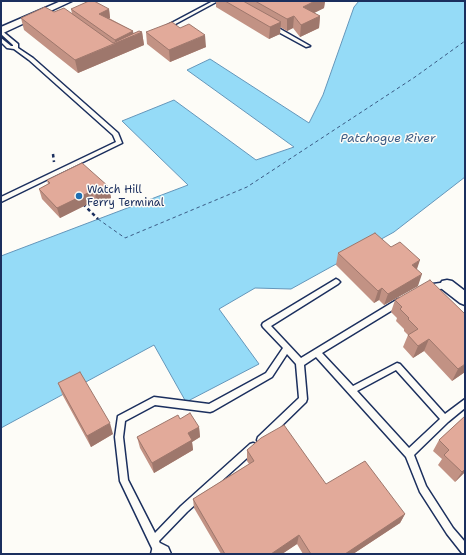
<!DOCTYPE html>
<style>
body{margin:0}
#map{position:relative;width:466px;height:555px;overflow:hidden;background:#fdfcf7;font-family:"Shantell Sans",sans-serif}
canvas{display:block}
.frame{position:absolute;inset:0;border:2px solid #1b2f5e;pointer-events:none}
</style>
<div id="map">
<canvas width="466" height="555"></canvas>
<div class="frame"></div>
</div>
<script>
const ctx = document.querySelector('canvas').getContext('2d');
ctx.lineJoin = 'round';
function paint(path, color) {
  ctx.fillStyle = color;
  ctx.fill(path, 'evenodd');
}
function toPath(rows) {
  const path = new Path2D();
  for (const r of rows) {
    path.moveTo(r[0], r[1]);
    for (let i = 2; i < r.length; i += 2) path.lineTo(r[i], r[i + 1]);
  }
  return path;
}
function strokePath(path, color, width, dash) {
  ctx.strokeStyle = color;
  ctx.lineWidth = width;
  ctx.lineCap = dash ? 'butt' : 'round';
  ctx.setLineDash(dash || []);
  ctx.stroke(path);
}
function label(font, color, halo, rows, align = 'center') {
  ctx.font = font + ' "Shantell Sans",sans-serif';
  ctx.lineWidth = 3;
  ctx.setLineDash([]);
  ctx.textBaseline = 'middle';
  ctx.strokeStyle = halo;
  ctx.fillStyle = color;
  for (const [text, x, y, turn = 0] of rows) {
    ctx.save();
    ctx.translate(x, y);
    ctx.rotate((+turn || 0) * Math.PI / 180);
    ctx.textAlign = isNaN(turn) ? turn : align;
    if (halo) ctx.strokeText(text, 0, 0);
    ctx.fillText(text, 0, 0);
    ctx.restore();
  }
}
const water = toPath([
 [359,1,465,1,465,177,394,232,291,289,255,288,219,309,259,364,186,402,154,345,1,428,1,256,188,185,122,121,174,100,256,160,294,147,187,70,210,59,309,123,323,95,354,7,359,1]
]);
const ferry = toPath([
 [98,219,125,238,247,187,415,77,465,41]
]);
const path = toPath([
 [53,154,54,162],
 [83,204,98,219]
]);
const lane = toPath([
 [213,1,218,1,168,28,164,27,213,1],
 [271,26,275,26,310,46,306,47,271,28,271,26],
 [1,30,18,44,18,48,33,58,118,133,122,143,1,202,1,197,116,142,113,135,29,60,14,49,7,48,1,42,1,38,11,46,13,46,13,45,1,34,1,30],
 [336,279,338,280,340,282,338,284,271,326,301,358,398,299,404,299,405,301,404,303,322,353,353,386,397,363,400,364,445,414,465,399,465,408,448,422,414,455,426,486,453,528,465,542,465,554,462,553,447,534,420,492,406,457,316,357,304,365,307,399,306,402,264,443,261,444,258,443,257,440,258,437,299,398,296,364,287,354,272,377,213,411,210,412,155,405,125,421,123,437,128,480,155,533,181,506,250,444,253,443,256,444,257,447,256,450,187,512,159,541,164,554,155,554,150,544,120,481,115,437,118,416,154,397,209,404,266,373,283,348,263,327,262,325,263,323,336,279],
 [396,370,440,419,409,448,357,391,396,370],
 [447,282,449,283,451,285,449,287,447,288,426,291,423,290,422,288,423,286,426,285,447,282]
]);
const street = toPath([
 [61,1,72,1,1,34,1,27,61,1],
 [447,280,452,281,465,291,465,305,460,303,442,289,440,285,442,281,447,280],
 [160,543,168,547,171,554,151,554,153,546,160,543]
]);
const wall = toPath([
 [216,1,325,1,324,8,314,13,320,16,319,28,300,37,293,28,287,31,280,27,280,34,269,39,216,7],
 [71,9,109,9,110,18,109,18,133,31,133,33,142,32,144,45,78,73,24,30,21,18,54,12,72,14],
 [146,32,206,47,170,62,147,44],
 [47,180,109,187,111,198,97,205,94,201,60,218,42,199,39,189,48,184],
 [338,253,417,270,418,286,384,305,379,300,374,303,336,265],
 [395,300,465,372,452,381,424,351,413,358,403,347,408,335,404,331,404,329,396,321,397,318,391,312],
 [58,383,113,434,91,447,62,394],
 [465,416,465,472,455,482,438,465,442,459,433,451,439,440],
 [180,419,199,427,200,437,192,442,193,450,154,473,140,448,137,437],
 [247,450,326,484,405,514,400,523,353,554,303,554,297,544,282,554,221,554,194,508,193,499,249,464,247,461]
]);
const shadedWall = toPath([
 [315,1,325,1,324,8,302,19,303,7],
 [109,9,110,18,100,22,99,14],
 [294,16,293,28,287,31,287,19],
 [320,16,319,28,300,37,301,25],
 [281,22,280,34,269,39,270,27],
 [133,31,134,36,142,32,144,45,78,73,75,60,115,44,115,40],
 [205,35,206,47,170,62,169,50],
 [109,187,111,198,97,205,95,194],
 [92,191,94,201,60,218,57,208],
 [420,260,416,272,412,265],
 [422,274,418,286,384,305,388,294],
 [382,288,379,300,374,303,378,291],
 [429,339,424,351,413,358,418,346],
 [465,364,465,372,452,381,458,369],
 [110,423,113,434,91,447,87,436],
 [199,427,200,437,192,442,193,450,154,473,152,463,188,433],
 [465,469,465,472,455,482,462,472],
 [405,514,400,523,353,554,345,554],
 [299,535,297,544,282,554,271,554]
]);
const building = toPath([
 [89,1,94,1,109,9,99,14,133,31,115,40,71,9,89,1],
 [225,1,243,1,281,22,270,27,225,1],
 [255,1,315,1,303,7,320,16,301,25,294,16,287,19,255,1],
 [45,7,54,12,64,8,113,43,139,31,142,32,75,60,21,18,45,7],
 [172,22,180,28,189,24,205,35,169,50,146,32,172,22],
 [82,163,109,187,95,194,92,191,57,208,39,189,50,183,47,180,82,163],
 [375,233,391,247,400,242,420,260,412,265,422,274,388,294,382,288,378,291,338,253,375,233],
 [430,280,465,314,465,364,458,369,429,339,418,346,408,335,418,329,408,319,409,318,400,309,402,307,395,300,430,280],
 [80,372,110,423,87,436,58,383,80,372],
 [190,413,199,427,188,433,192,440,152,463,137,437,178,415,180,419,190,413],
 [465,416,465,469,462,472,444,455,449,450,439,440,465,416],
 [284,425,326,484,365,461,405,514,345,554,311,554,299,535,271,554,225,554,193,499,254,461,247,450,261,438,284,425]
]);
const markers = [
 [79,196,4,"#1f6fb2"]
];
const poiNames = [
 ["Watch Hill",87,190],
 ["Ferry Terminal",87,203]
];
const waterNames = [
 ["Patchogue River",388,139]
];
paint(water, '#95dbf7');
strokePath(water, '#6496ba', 1);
strokePath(ferry, '#3a5a84', 1, [3.5, 3]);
strokePath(lane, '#1b2f5e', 3);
strokePath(street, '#1b2f5e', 3);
strokePath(path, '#1b2f5e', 2.5, [3.5, 3]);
paint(lane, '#fdfcf7');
paint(street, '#fdfcf7');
paint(wall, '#c29284');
paint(shadedWall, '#9e776c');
paint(building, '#e2aa9a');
strokePath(building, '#9e776c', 1);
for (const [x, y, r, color] of markers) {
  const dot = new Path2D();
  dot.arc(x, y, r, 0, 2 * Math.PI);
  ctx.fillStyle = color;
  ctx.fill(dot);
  strokePath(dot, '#fdfcf7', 1.5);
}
label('11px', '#1b2f5e', '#fdfcf7', poiNames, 'left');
label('italic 12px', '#3a5a84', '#fdfcf7', waterNames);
</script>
